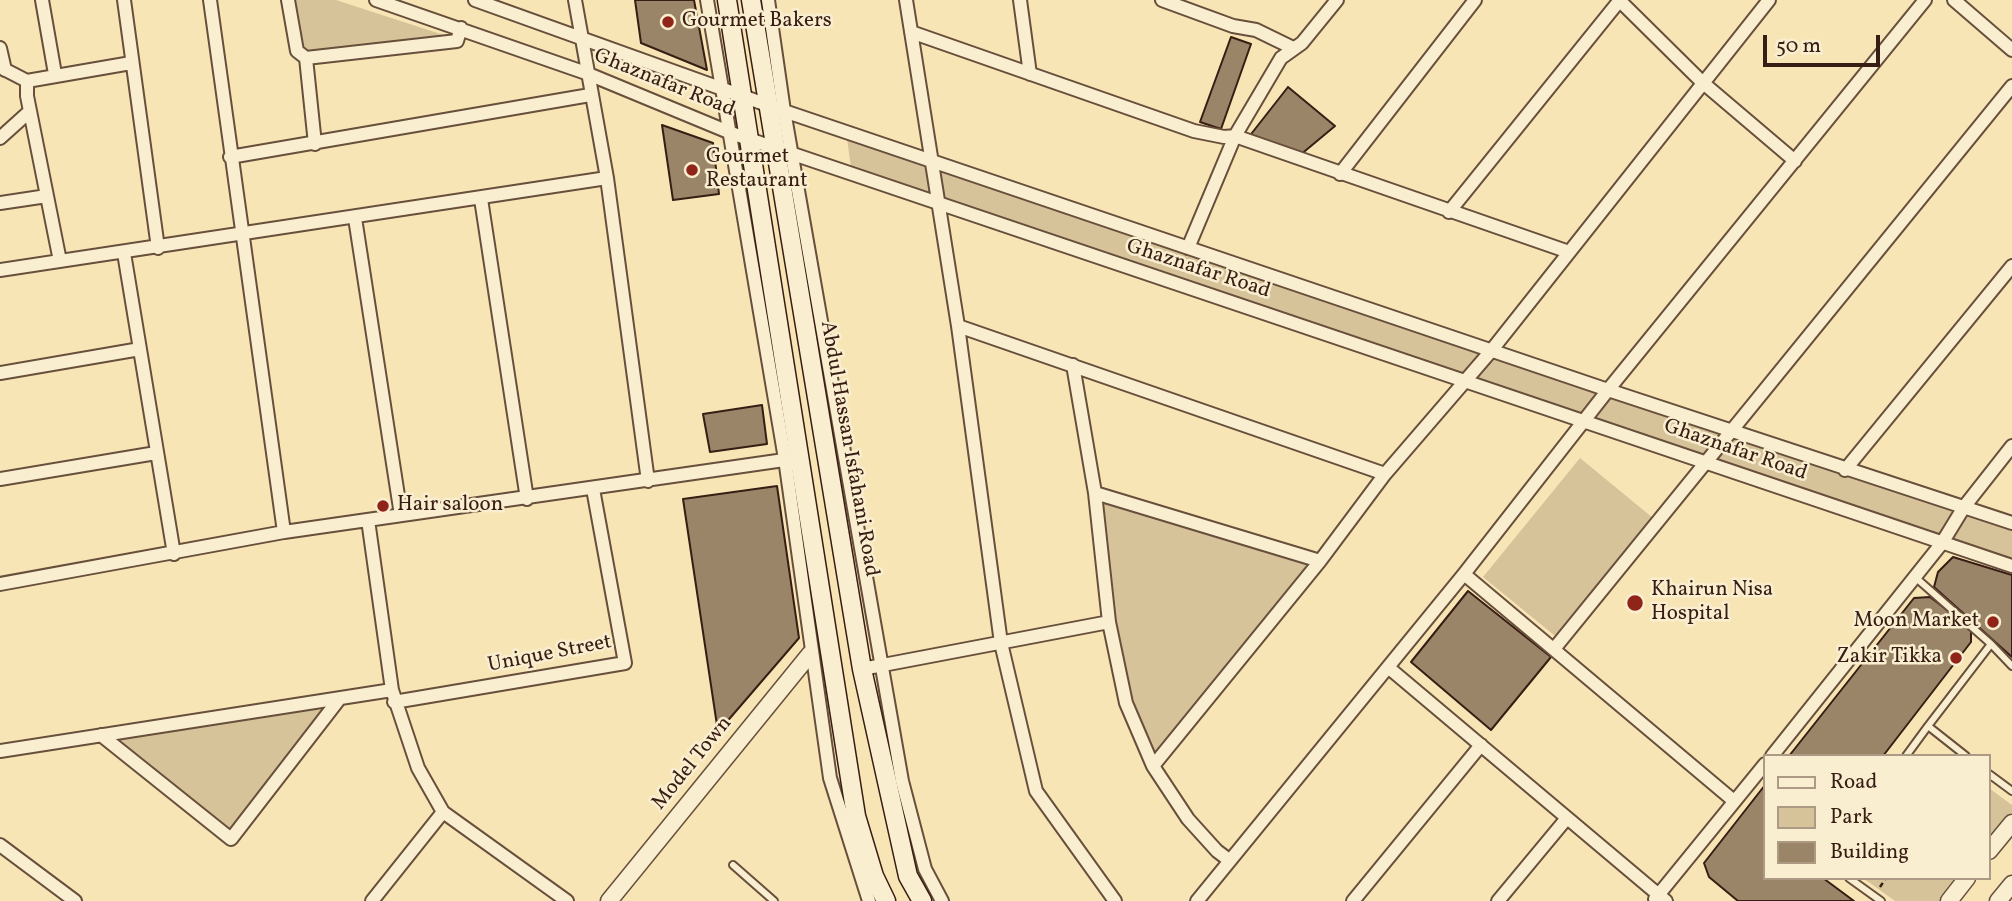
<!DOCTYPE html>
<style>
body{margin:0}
#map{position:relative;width:2012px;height:901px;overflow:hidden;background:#f8e5b6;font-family:Vollkorn,serif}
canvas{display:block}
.legend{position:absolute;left:1763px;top:754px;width:228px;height:126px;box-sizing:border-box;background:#faeed0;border:2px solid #ac9a84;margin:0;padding:9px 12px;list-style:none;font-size:21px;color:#371d13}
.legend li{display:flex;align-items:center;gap:14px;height:35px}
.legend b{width:35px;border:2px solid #ac9a84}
.scale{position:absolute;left:1763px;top:35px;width:117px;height:32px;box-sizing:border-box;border:4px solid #371d13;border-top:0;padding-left:9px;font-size:21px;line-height:24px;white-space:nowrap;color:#371d13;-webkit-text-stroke:5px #faeed0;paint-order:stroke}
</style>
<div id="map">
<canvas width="2012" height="901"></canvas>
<ul class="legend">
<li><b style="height:9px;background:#faeed0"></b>Road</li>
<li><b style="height:19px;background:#d7c39a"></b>Park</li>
<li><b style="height:19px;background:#9b8568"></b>Building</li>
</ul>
<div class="scale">50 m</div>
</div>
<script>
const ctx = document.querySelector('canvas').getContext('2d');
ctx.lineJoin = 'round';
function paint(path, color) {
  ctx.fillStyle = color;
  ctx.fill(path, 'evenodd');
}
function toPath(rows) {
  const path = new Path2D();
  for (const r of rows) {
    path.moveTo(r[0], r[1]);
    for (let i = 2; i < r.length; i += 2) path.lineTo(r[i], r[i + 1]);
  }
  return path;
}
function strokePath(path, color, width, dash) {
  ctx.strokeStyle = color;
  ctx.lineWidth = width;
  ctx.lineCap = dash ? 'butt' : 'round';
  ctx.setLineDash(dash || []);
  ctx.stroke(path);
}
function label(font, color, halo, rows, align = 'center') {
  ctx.font = font + ' Vollkorn,serif';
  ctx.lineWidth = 5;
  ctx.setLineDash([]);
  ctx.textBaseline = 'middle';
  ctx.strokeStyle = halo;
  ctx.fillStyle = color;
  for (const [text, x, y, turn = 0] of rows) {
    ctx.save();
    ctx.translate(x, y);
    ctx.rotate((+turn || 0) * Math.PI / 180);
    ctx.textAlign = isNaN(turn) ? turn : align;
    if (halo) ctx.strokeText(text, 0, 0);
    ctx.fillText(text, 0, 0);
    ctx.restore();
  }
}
const green = toPath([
 [291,0,336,0,456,39,301,51],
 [846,132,2012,527,2012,559,852,174],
 [1580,458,1653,518,1555,636,1483,577],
 [1095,493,1320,561,1153,766,1126,703],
 [340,698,231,839,101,735],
 [1989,788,2012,805,2012,812,1989,840],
 [1863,878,1959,878,1941,901,1895,901]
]);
const building = toPath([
 [635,0,694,0,707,70,641,43,635,0],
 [1231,37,1251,44,1221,129,1200,122,1231,37],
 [1288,87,1335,126,1299,156,1248,138,1288,87],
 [662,125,713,143,719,194,673,200,662,125],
 [762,405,767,444,710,452,703,414,762,405],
 [777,486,799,638,718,732,683,499,777,486],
 [1953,557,2012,575,2012,657,1934,587,1938,572,1953,557],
 [1468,591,1551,657,1491,730,1411,662,1468,591],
 [1930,597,1971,628,1971,642,1883,756,1789,756,1914,598,1930,597],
 [1765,785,1765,878,1823,878,1854,901,1738,901,1709,877,1704,863,1765,785]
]);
const path = toPath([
 [1880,887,1886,878]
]);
const service = toPath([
 [1915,577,1991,644,1928,726],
 [1991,644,2012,666],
 [1906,756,1928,726,1966,756],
 [1989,774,2012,791],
 [733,865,774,901],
 [1849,878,1881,901]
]);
const minor = toPath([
 [42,0,55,74],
 [124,0,158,248],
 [210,0,284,532],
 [288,0,297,51,306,58,457,41,461,28],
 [376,0,586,73,731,133,2012,566],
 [475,0,784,111,1608,390,2012,523],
 [575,0,607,178,648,481],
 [707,0,785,459,830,778,869,901],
 [768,0,784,111,902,781,925,869,942,901],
 [906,0,958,326,1001,643,1036,791,1115,901],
 [1020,0,1030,74],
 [1162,0,1233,26,1256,30,1293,48],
 [1619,0,1702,82,1795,161],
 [1954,0,2012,50],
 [911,32,1194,131,1224,137,1235,136,1569,252],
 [0,48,5,70],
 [306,58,315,144],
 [0,67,27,81,131,63],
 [27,81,27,96,60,261],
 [0,138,30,111],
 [230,157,590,95],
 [1340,174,1475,0],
 [481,199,527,499],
 [0,203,47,196],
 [1449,212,1620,0],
 [355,218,401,515],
 [1188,248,1235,136,1281,58,1302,43,1337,0],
 [124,253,174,554],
 [0,270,607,178],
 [958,326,1385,474],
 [1073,365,1095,493,1109,622,1126,703,1153,766,1320,561,1385,474,1491,351,1769,0],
 [0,373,140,349],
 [1845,470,2012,266],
 [0,479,156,453],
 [1095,493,1320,561],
 [368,520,392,690,418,768,443,812,567,901],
 [1464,574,1734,801],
 [0,584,284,532,791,459],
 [1554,649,2012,86],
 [1389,668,1666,901],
 [862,669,1109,622],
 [394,702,625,663,593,489],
 [101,735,231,839,340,698],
 [0,751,392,690],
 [1772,756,1942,543,1964,507,2012,446],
 [1153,766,1188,819,1217,851,1229,860],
 [0,845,75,901],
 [1655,899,1765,764],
 [372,901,443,812],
 [1197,901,1464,574,1608,390,1925,0],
 [1353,901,1481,745],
 [1498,901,1567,818]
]);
const tertiary = toPath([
 [1989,851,2012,823],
 [609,901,810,654],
 [1949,901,1967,878],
 [1998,901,2012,884]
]);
const secondary = toPath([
 [727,0,856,816,874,876,886,901],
 [751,0,862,669,908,876,922,901]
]);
const markers = [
 [668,22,7,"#8f2418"],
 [692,170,7,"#8f2418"],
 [383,506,7,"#8f2418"],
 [1635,603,9,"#8f2418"],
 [1993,622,7,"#8f2418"],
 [1956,658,7,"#8f2418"]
];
const poiNames = [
 ["Gourmet Bakers",682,22],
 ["Gourmet",706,158],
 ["Restaurant",706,182],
 ["Hair saloon",397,506],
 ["Khairun Nisa",1651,591],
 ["Hospital",1651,615],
 ["Moon Market",1979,622,"right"],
 ["Zakir Tikka",1942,658,"right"]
];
const streetNames = [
 ["Ghaznafar Road",664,84,22],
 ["Ghaznafar Road",1198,270,18],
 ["Abdul Hassan Isfahani Road",848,449,80],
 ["Ghaznafar Road",1735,451,19],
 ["Unique Street",550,655,-11],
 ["Model Town",693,764,-51]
];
paint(green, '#d7c39a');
paint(building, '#9b8568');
strokePath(building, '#371d13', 2);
strokePath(service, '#674f3c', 10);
strokePath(minor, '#674f3c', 16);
strokePath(tertiary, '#674f3c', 19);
strokePath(secondary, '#371d13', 21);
strokePath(path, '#371d13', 2.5, [5, 3.5]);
strokePath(service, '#faeed0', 6);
strokePath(minor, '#faeed0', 12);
strokePath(tertiary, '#faeed0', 16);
strokePath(secondary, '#faeed0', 18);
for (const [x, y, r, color] of markers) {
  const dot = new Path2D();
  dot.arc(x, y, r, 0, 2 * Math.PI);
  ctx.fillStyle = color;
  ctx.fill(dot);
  strokePath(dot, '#faeed0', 2.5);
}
label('21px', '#371d13', '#faeed0', poiNames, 'left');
label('21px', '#371d13', '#faeed0', streetNames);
</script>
